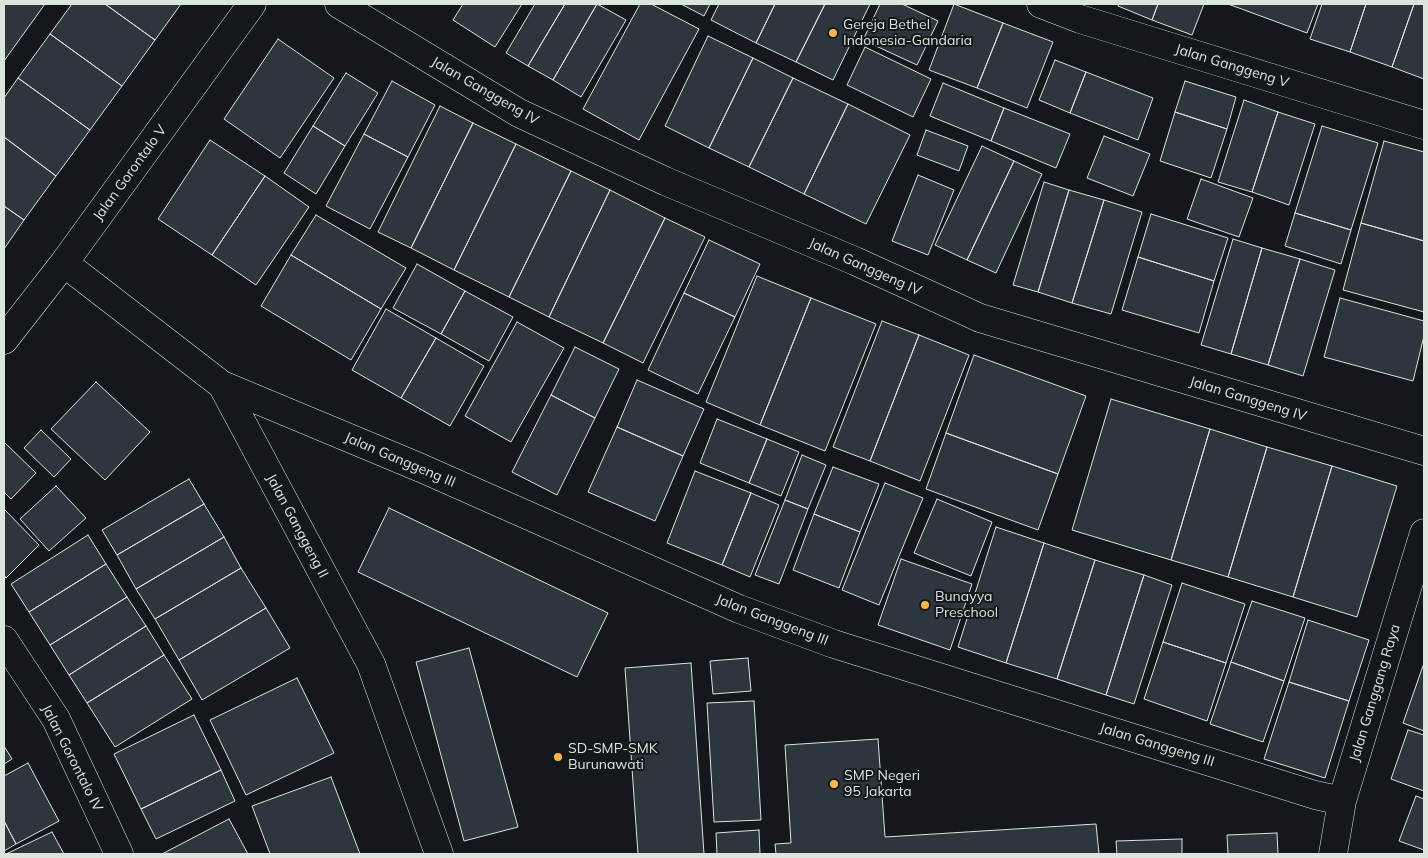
<!DOCTYPE html>
<style>
body{margin:0}
#map{position:relative;width:1428px;height:858px;overflow:hidden;background:#14181c;font-family:Mulish,sans-serif}
canvas{display:block}
.frame{position:absolute;inset:0;border:5px solid #d8e6dc;pointer-events:none}
</style>
<div id="map">
<canvas width="1428" height="858"></canvas>
<div class="frame"></div>
</div>
<script>
const ctx = document.querySelector('canvas').getContext('2d');
ctx.lineJoin = 'round';
function paint(path, color) {
  ctx.fillStyle = color;
  ctx.fill(path, 'evenodd');
}
function toPath(rows) {
  const path = new Path2D();
  for (const r of rows) {
    path.moveTo(r[0], r[1]);
    for (let i = 2; i < r.length; i += 2) path.lineTo(r[i], r[i + 1]);
  }
  return path;
}
function strokePath(path, color, width, dash) {
  ctx.strokeStyle = color;
  ctx.lineWidth = width;
  ctx.lineCap = dash ? 'butt' : 'round';
  ctx.setLineDash(dash || []);
  ctx.stroke(path);
}
function label(font, color, halo, rows, align = 'center') {
  ctx.font = font + ' Mulish,sans-serif';
  ctx.lineWidth = 4;
  ctx.setLineDash([]);
  ctx.textBaseline = 'middle';
  ctx.strokeStyle = halo;
  ctx.fillStyle = color;
  for (const [text, x, y, turn = 0] of rows) {
    ctx.save();
    ctx.translate(x, y);
    ctx.rotate((+turn || 0) * Math.PI / 180);
    ctx.textAlign = isNaN(turn) ? turn : align;
    if (halo) ctx.strokeText(text, 0, 0);
    ctx.fillText(text, 0, 0);
    ctx.restore();
  }
}
const building = toPath([
 [4,4,45,4,4,61,4,4],
 [72,4,105,4,155,40,122,86,50,34,72,4],
 [105,4,181,4,155,40,105,4],
 [463,4,522,4,495,47,453,20,463,4],
 [535,4,565,4,528,66,506,53,535,4],
 [565,4,597,4,553,80,528,66,565,4],
 [597,4,626,20,581,97,553,80,597,4],
 [640,4,651,4,699,29,639,140,583,109,640,4],
 [681,4,710,4,704,16,681,4],
 [719,4,775,4,756,43,711,20,719,4],
 [775,4,825,4,796,62,756,43,775,4],
 [825,4,870,4,833,80,796,62,825,4],
 [880,4,902,4,938,21,917,65,863,40,880,4],
 [954,4,1003,23,977,88,929,70,954,4],
 [1119,4,1158,4,1152,20,1118,6,1119,4],
 [1158,4,1204,4,1192,35,1152,20,1158,4],
 [1228,4,1318,4,1307,33,1228,4],
 [1322,4,1366,4,1350,52,1310,39,1322,4],
 [1366,4,1414,4,1392,67,1350,52,1366,4],
 [1414,4,1424,4,1424,79,1392,67,1414,4],
 [1003,23,1053,42,1027,108,977,88,1003,23],
 [50,34,122,86,90,130,18,78,50,34],
 [708,36,753,58,709,148,665,126,708,36],
 [278,39,334,78,280,158,224,119,278,39],
 [865,47,931,79,913,117,847,85,865,47],
 [753,58,793,78,749,167,709,148,753,58],
 [1055,60,1086,72,1070,113,1039,100,1055,60],
 [1086,72,1153,98,1138,140,1070,113,1086,72],
 [346,73,378,93,345,146,313,126,346,73],
 [18,78,90,130,56,176,4,137,4,98,18,78],
 [793,78,848,104,804,194,749,167,793,78],
 [392,81,435,105,408,157,364,134,392,81],
 [1185,81,1236,97,1227,129,1175,112,1185,81],
 [943,83,1004,108,991,141,930,116,943,83],
 [1244,100,1278,112,1252,192,1218,182,1244,100],
 [848,104,910,135,866,224,804,194,848,104],
 [440,106,473,123,411,248,378,232,440,106],
 [1004,108,1070,134,1056,168,991,141,1004,108],
 [1175,112,1227,129,1211,178,1160,161,1175,112],
 [1278,112,1315,124,1289,205,1252,192,1278,112],
 [473,123,516,144,454,270,411,248,473,123],
 [313,126,345,146,316,194,284,173,313,126],
 [1322,126,1378,143,1351,230,1295,213,1322,126],
 [926,130,968,146,959,171,917,155,926,130],
 [364,134,408,157,370,229,326,206,364,134],
 [1104,136,1150,154,1133,196,1087,178,1104,136],
 [4,137,56,176,24,220,4,206,4,137],
 [210,140,265,176,212,255,158,219,210,140],
 [1384,141,1424,152,1424,241,1361,223,1384,141],
 [516,144,571,171,509,297,454,270,516,144],
 [982,146,1014,161,967,260,935,245,982,146],
 [1014,161,1042,174,996,273,967,260,1014,161],
 [571,171,610,190,549,317,509,297,571,171],
 [918,175,954,190,928,255,892,241,918,175],
 [265,176,309,207,256,285,212,255,265,176],
 [1201,179,1253,198,1239,237,1187,219,1201,179],
 [1044,182,1069,190,1038,292,1013,285,1044,182],
 [610,190,665,218,603,343,549,317,610,190],
 [1069,190,1104,200,1072,303,1038,292,1069,190],
 [1104,200,1142,212,1111,314,1072,303,1104,200],
 [4,206,24,220,4,249,4,206],
 [1295,213,1351,230,1341,264,1285,246,1295,213],
 [1151,214,1228,238,1214,281,1138,257,1151,214],
 [316,215,406,268,381,309,291,255,316,215],
 [665,218,705,237,643,363,603,343,665,218],
 [1361,223,1424,241,1424,312,1343,290,1361,223],
 [1233,239,1262,248,1231,354,1201,345,1233,239],
 [709,240,760,264,735,317,684,293,709,240],
 [1262,248,1300,259,1268,365,1231,354,1262,248],
 [291,255,381,309,351,360,261,306,291,255],
 [1138,257,1214,281,1199,333,1122,310,1138,257],
 [1300,259,1335,270,1303,376,1268,365,1300,259],
 [417,264,465,291,441,334,393,308,417,264],
 [757,276,811,298,760,425,706,402,757,276],
 [465,291,513,317,489,361,441,334,465,291],
 [684,293,735,317,698,394,648,370,684,293],
 [811,298,876,324,825,451,760,425,811,298],
 [1340,298,1424,321,1424,336,1413,381,1324,357,1340,298],
 [386,309,436,338,401,398,352,370,386,309],
 [882,321,919,335,870,461,833,447,882,321],
 [517,322,564,348,511,442,465,416,517,322],
 [919,335,969,355,920,481,870,461,919,335],
 [436,338,484,366,450,426,401,398,436,338],
 [575,347,619,369,595,418,551,395,575,347],
 [974,355,1086,396,1058,474,946,433,974,355],
 [637,380,704,409,683,456,617,427,637,380],
 [96,382,150,432,105,480,51,429,96,382],
 [551,395,595,418,557,495,512,472,551,395],
 [1111,399,1210,429,1171,560,1072,530,1111,399],
 [717,419,767,439,749,483,700,463,717,419],
 [617,427,683,456,655,521,588,492,617,427],
 [1210,429,1267,447,1228,577,1171,560,1210,429],
 [41,430,71,459,54,477,24,448,41,430],
 [946,433,1058,474,1038,530,926,489,946,433],
 [767,439,799,452,781,496,749,483,767,439],
 [4,442,36,473,11,499,4,492,4,442],
 [1267,447,1332,466,1293,597,1228,577,1267,447],
 [802,455,826,465,808,509,785,500,802,455],
 [1332,466,1397,486,1357,617,1293,597,1332,466],
 [833,467,879,484,860,532,814,514,833,467],
 [695,471,751,493,722,565,667,543,695,471],
 [189,479,204,504,117,555,102,530,189,479],
 [885,483,923,498,879,605,842,590,885,483],
 [56,486,86,518,49,551,20,519,56,486],
 [751,493,779,505,750,577,722,565,751,493],
 [937,499,992,522,971,576,914,553,937,499],
 [785,500,808,509,779,584,755,575,785,500],
 [204,504,224,537,136,589,117,555,204,504],
 [389,508,608,613,577,677,358,572,389,508],
 [4,509,39,545,6,578,4,575,4,509],
 [814,514,860,532,839,588,793,570,814,514],
 [996,527,1044,543,1006,663,958,647,996,527],
 [88,535,106,564,29,612,11,584,88,535],
 [224,537,241,568,155,619,136,589,224,537],
 [1044,543,1095,560,1057,679,1006,663,1044,543],
 [901,559,972,584,950,650,878,625,901,559],
 [1095,560,1144,575,1106,695,1057,679,1095,560],
 [106,564,127,597,50,645,29,612,106,564],
 [241,568,266,608,179,660,155,619,241,568],
 [1144,575,1172,585,1134,704,1106,695,1144,575],
 [1182,583,1245,604,1226,663,1163,642,1182,583],
 [127,597,146,626,69,675,50,645,127,597],
 [1252,601,1305,618,1284,681,1231,662,1252,601],
 [266,608,290,648,202,700,179,660,266,608],
 [1308,620,1369,640,1349,701,1289,682,1308,620],
 [146,626,164,655,87,703,69,675,146,626],
 [1163,642,1226,663,1207,721,1144,699,1163,642],
 [469,648,518,827,464,841,416,662,469,648],
 [164,655,192,699,115,747,87,703,164,655],
 [748,658,751,691,713,694,710,661,748,658],
 [1231,662,1284,681,1263,742,1210,724,1231,662],
 [691,663,704,854,638,854,625,668,691,663],
 [1424,663,1424,731,1403,723,1424,663],
 [297,678,334,753,246,795,210,720,297,678],
 [1289,682,1349,701,1325,778,1264,759,1289,682],
 [754,701,761,820,714,822,707,703,754,701],
 [194,715,221,770,141,809,114,754,194,715],
 [1408,730,1424,735,1424,791,1391,779,1408,730],
 [878,739,885,837,1096,824,1099,854,776,854,775,844,791,843,785,745,878,739],
 [4,746,12,759,4,764,4,746],
 [28,763,59,821,16,844,4,821,4,776,28,763],
 [221,770,235,801,156,839,141,809,221,770],
 [331,777,360,854,270,854,252,806,331,777],
 [1416,796,1424,799,1424,850,1399,841,1416,796],
 [229,819,248,854,162,854,229,819],
 [4,821,16,844,4,851,4,821],
 [759,830,760,854,717,854,716,833,759,830],
 [52,832,64,854,6,854,52,832],
 [1277,833,1278,854,1228,854,1227,835,1277,833],
 [1182,839,1182,854,1117,854,1116,841,1182,839]
]);
const minor = toPath([
 [339,4,519,113,665,181,855,261,980,318,1424,451],
 [1041,4,1080,19,1424,125],
 [64,263,222,385,371,664,439,854],
 [4,340,64,263,252,4],
 [222,385,421,468,739,609,834,644,1315,795,1342,801],
 [4,640,56,719,119,854],
 [1333,854,1342,801,1424,533]
]);
const markers = [
 [833,33,5,"#ffb74d"],
 [925,605,5,"#ffb74d"],
 [558,757,5,"#ffb74d"],
 [834,784,5,"#ffb74d"]
];
const poiNames = [
 ["Gereja Bethel",843,25],
 ["Indonesia-Gandaria",843,41],
 ["Bunayya",935,597],
 ["Preschool",935,613],
 ["SD-SMP-SMK",568,749],
 ["Burunawati",568,765],
 ["SMP Negeri",844,776],
 ["95 Jakarta",844,792]
];
const streetNames = [
 ["Jalan Ganggeng V",1232,66,17],
 ["Jalan Ganggeng IV",485,91,30],
 ["Jalan Gorontalo V",130,173,-54],
 ["Jalan Ganggeng IV",865,267,24],
 ["Jalan Ganggeng IV",1248,399,17],
 ["Jalan Ganggeng III",400,460,23],
 ["Jalan Ganggeng II",297,526,62],
 ["Jalan Ganggeng III",772,620,21],
 ["Jalan Ganggang Raya",1375,693,-73],
 ["Jalan Ganggeng III",1157,745,17],
 ["Jalan Gorontalo IV",72,758,63]
];
paint(building, '#2c363c');
strokePath(building, '#d8e6dc', 1);
strokePath(minor, '#d8e6dc', 29);
strokePath(minor, '#14181c', 28);
for (const [x, y, r, color] of markers) {
  const dot = new Path2D();
  dot.arc(x, y, r, 0, 2 * Math.PI);
  ctx.fillStyle = color;
  ctx.fill(dot);
  strokePath(dot, '#14181c', 2);
}
label('14px', '#d8e6dc', '#14181c', poiNames, 'left');
label('14px', '#d8e6dc', '#14181c', streetNames);
</script>
